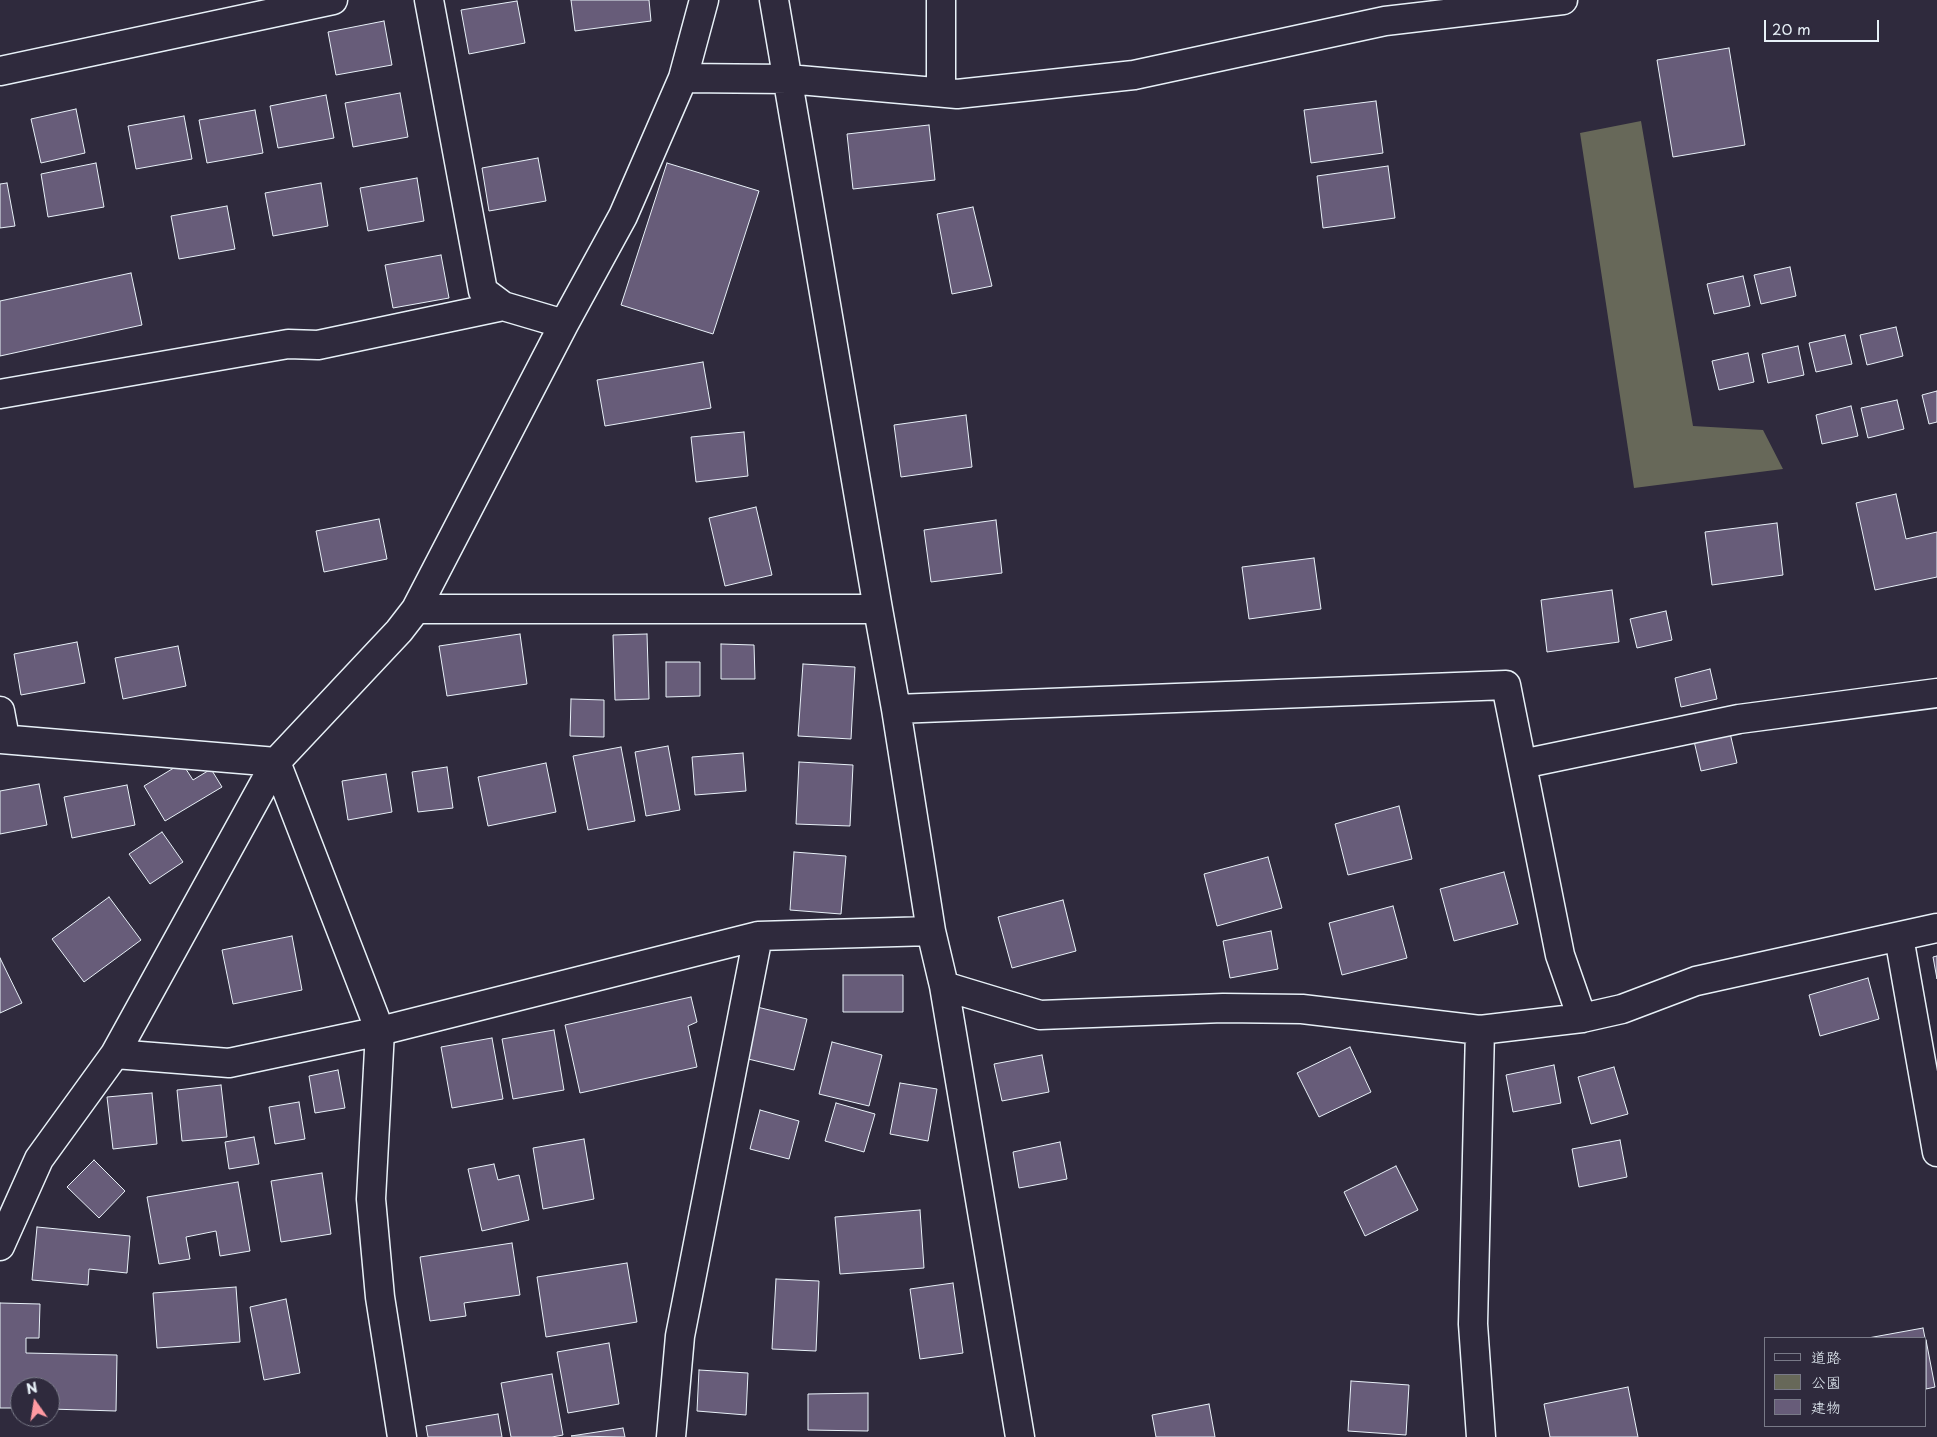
<!DOCTYPE html>
<meta charset="utf-8">
<style>
body{margin:0}
#map{position:relative;width:1937px;height:1437px;overflow:hidden;background:#2f2a3d;font-family:"Playpen Sans","Klee One",sans-serif}
canvas{display:block}
.legend{position:absolute;left:1764px;top:1337px;width:162px;height:90px;box-sizing:border-box;background:#2f2a3d;border:1px solid #797a88;margin:0;padding:6px 9px;list-style:none;font-size:15px;color:#e8f1f8}
.legend li{display:flex;align-items:center;gap:10px;height:25px}
.legend b{width:25px;border:1px solid #797a88}
.north{position:absolute;left:10px;top:1377px;width:50px;height:50px;box-sizing:border-box;background:#2f2a3d;border:1px solid #797a88;border-radius:50%;rotate:347deg;font-size:14px;font-weight:700;line-height:20px;text-align:center;color:#e8f1f8}
.north::after{content:'';display:block;margin:auto;width:18px;height:22px;background:#ff9aa2;clip-path:polygon(50% 0,100% 100%,50% 72%,0 100%)}
.scale{position:absolute;left:1764px;top:20px;width:115px;height:22px;box-sizing:border-box;border:2px solid #e8f1f8;border-top:0;padding-left:6px;font-size:15px;line-height:18px;white-space:nowrap;color:#e8f1f8;-webkit-text-stroke:4px #2f2a3d;paint-order:stroke}
</style>
<div id="map">
<canvas width="1937" height="1437"></canvas>
<ul class="legend">
<li><b style="height:6px;background:#2f2a3d"></b>道路</li>
<li><b style="height:14px;background:#676859"></b>公園</li>
<li><b style="height:14px;background:#675c79"></b>建物</li>
</ul>
<div class="north">N</div>
<div class="scale">20 m</div>
</div>
<script>
const ctx = document.querySelector('canvas').getContext('2d');
ctx.lineJoin = 'round';
function paint(path, color) {
  ctx.fillStyle = color;
  ctx.fill(path, 'evenodd');
}
function toPath(rows) {
  const path = new Path2D();
  for (const r of rows) {
    path.moveTo(r[0], r[1]);
    for (let i = 2; i < r.length; i += 2) path.lineTo(r[i], r[i + 1]);
  }
  return path;
}
function strokePath(path, color, width, dash) {
  ctx.strokeStyle = color;
  ctx.lineWidth = width;
  ctx.lineCap = dash ? 'butt' : 'round';
  ctx.setLineDash(dash || []);
  ctx.stroke(path);
}
const green = toPath([
 [1641,121,1693,426,1763,430,1783,469,1634,488,1580,133]
]);
const building = toPath([
 [571,0,649,0,651,21,575,31,571,0],
 [517,1,525,43,469,54,461,10,517,1],
 [384,21,392,65,336,75,328,32,384,21],
 [1729,48,1745,145,1673,157,1657,60,1729,48],
 [400,93,408,137,353,147,345,103,400,93],
 [326,95,334,138,278,148,270,106,326,95],
 [1376,101,1383,153,1311,163,1304,110,1376,101],
 [76,109,85,153,41,163,31,119,76,109],
 [255,110,263,153,207,163,199,120,255,110],
 [184,116,192,159,136,169,128,126,184,116],
 [929,125,935,180,853,189,847,134,929,125],
 [538,158,546,201,489,211,482,168,538,158],
 [96,163,104,207,48,217,41,174,96,163],
 [667,163,759,191,713,334,621,305,667,163],
 [1388,166,1395,218,1323,228,1317,176,1388,166],
 [417,178,424,221,368,231,360,188,417,178],
 [7,183,15,226,0,228,0,184,7,183],
 [321,183,328,226,273,236,265,193,321,183],
 [227,206,235,249,179,259,171,216,227,206],
 [973,207,992,286,952,294,937,214,973,207],
 [441,255,449,298,393,308,385,265,441,255],
 [1790,267,1796,296,1761,304,1754,275,1790,267],
 [131,273,142,325,0,356,0,301,131,273],
 [1743,276,1750,306,1714,314,1707,284,1743,276],
 [1896,327,1903,356,1867,365,1860,335,1896,327],
 [1845,335,1852,364,1816,372,1809,343,1845,335],
 [1798,346,1804,375,1768,383,1762,354,1798,346],
 [1748,353,1754,382,1719,390,1712,361,1748,353],
 [703,362,711,408,605,426,597,380,703,362],
 [1937,391,1937,422,1929,424,1922,395,1937,391],
 [1897,400,1904,429,1868,438,1861,408,1897,400],
 [1851,406,1858,436,1822,444,1816,415,1851,406],
 [966,415,972,467,901,477,894,425,966,415],
 [744,432,748,476,696,482,691,437,744,432],
 [1896,494,1906,539,1937,532,1937,577,1875,590,1856,503,1896,494],
 [756,507,772,575,725,586,709,518,756,507],
 [379,519,387,559,324,572,316,531,379,519],
 [996,520,1002,573,931,582,924,530,996,520],
 [1777,523,1783,575,1712,585,1705,532,1777,523],
 [1314,558,1321,609,1249,619,1242,567,1314,558],
 [1612,590,1619,642,1547,652,1541,600,1612,590],
 [1666,611,1672,640,1637,648,1630,619,1666,611],
 [520,634,527,684,447,696,439,646,520,634],
 [647,634,649,699,615,700,613,635,647,634],
 [77,642,85,683,21,695,14,654,77,642],
 [721,644,754,645,755,679,721,679,721,644],
 [178,646,186,686,123,699,115,658,178,646],
 [666,662,700,662,700,696,666,697,666,662],
 [803,664,855,667,851,739,798,736,803,664],
 [1710,669,1717,699,1681,707,1675,678,1710,669],
 [571,699,604,700,604,737,570,736,571,699],
 [1730,733,1737,763,1701,771,1694,741,1730,733],
 [668,746,680,810,646,816,635,752,668,746],
 [621,747,635,821,588,830,573,756,621,747],
 [743,753,746,791,695,795,692,757,743,753],
 [799,762,853,765,850,826,796,824,799,762],
 [182,763,193,780,211,769,222,787,165,821,144,786,182,763],
 [546,763,556,812,488,826,478,777,546,763],
 [447,767,453,808,418,812,412,772,447,767],
 [386,774,392,812,348,820,342,781,386,774],
 [39,784,47,825,0,834,0,791,39,784],
 [127,785,135,825,72,838,64,797,127,785],
 [1399,806,1412,859,1348,875,1335,824,1399,806],
 [162,832,183,862,150,884,129,854,162,832],
 [794,852,846,856,841,914,790,910,794,852],
 [1268,857,1282,908,1217,926,1204,874,1268,857],
 [1504,872,1518,924,1454,941,1440,889,1504,872],
 [109,897,141,940,84,982,52,939,109,897],
 [1063,900,1076,951,1012,968,998,917,1063,900],
 [1393,906,1407,958,1342,975,1329,923,1393,906],
 [1271,931,1278,969,1230,978,1223,941,1271,931],
 [292,936,302,990,233,1004,222,950,292,936],
 [1937,956,1937,979,1933,957,1937,956],
 [0,958,22,1003,0,1013,0,958],
 [843,975,903,975,903,1012,843,1012,843,975],
 [1868,978,1879,1019,1820,1036,1809,995,1868,978],
 [691,997,697,1022,688,1026,697,1067,580,1093,565,1025,691,997],
 [757,1007,807,1019,794,1070,744,1058,757,1007],
 [554,1030,564,1090,513,1099,502,1039,554,1030],
 [492,1038,503,1099,452,1108,441,1047,492,1038],
 [832,1042,882,1055,869,1106,819,1094,832,1042],
 [1350,1047,1371,1092,1319,1117,1297,1073,1350,1047],
 [1042,1055,1049,1092,1002,1101,994,1064,1042,1055],
 [1554,1065,1561,1103,1513,1112,1506,1075,1554,1065],
 [1614,1067,1628,1114,1591,1124,1578,1077,1614,1067],
 [338,1070,345,1108,315,1113,309,1076,338,1070],
 [900,1083,937,1089,928,1141,890,1134,900,1083],
 [221,1085,227,1137,182,1141,177,1090,221,1085],
 [152,1093,157,1144,113,1149,107,1097,152,1093],
 [299,1102,305,1139,275,1144,269,1107,299,1102],
 [836,1103,875,1114,864,1152,825,1141,836,1103],
 [760,1110,799,1121,789,1159,750,1149,760,1110],
 [254,1137,259,1164,229,1169,225,1142,254,1137],
 [584,1139,594,1199,543,1209,533,1148,584,1139],
 [1620,1140,1627,1177,1579,1187,1572,1149,1620,1140],
 [1060,1142,1067,1179,1019,1188,1013,1152,1060,1142],
 [94,1160,125,1191,99,1218,67,1187,94,1160],
 [494,1164,498,1180,519,1175,529,1220,482,1231,468,1169,494,1164],
 [1396,1166,1418,1210,1365,1236,1344,1192,1396,1166],
 [322,1173,331,1234,281,1242,271,1181,322,1173],
 [238,1182,250,1251,220,1256,216,1231,186,1237,190,1259,159,1264,147,1197,238,1182],
 [920,1210,924,1268,840,1274,835,1217,920,1210],
 [37,1227,130,1236,127,1273,89,1269,88,1285,32,1280,37,1227],
 [512,1243,520,1295,464,1303,466,1316,430,1321,420,1257,512,1243],
 [627,1263,637,1322,546,1337,537,1277,627,1263],
 [776,1279,819,1281,816,1351,772,1349,776,1279],
 [953,1283,963,1353,920,1359,910,1289,953,1283],
 [236,1287,240,1342,157,1348,153,1293,236,1287],
 [286,1299,300,1373,264,1380,250,1307,286,1299],
 [0,1303,40,1304,39,1338,26,1338,26,1353,117,1355,116,1411,50,1409,50,1387,20,1387,20,1408,0,1408,0,1303],
 [1923,1328,1925,1338,1868,1338,1923,1328],
 [1926,1340,1935,1387,1926,1389,1926,1340],
 [609,1343,619,1404,568,1413,557,1352,609,1343],
 [699,1370,748,1373,746,1415,697,1411,699,1370],
 [552,1374,563,1435,552,1437,511,1437,501,1383,552,1374],
 [1351,1381,1409,1385,1406,1435,1348,1431,1351,1381],
 [1628,1387,1638,1437,1550,1437,1544,1404,1628,1387],
 [868,1393,868,1431,808,1430,808,1394,868,1393],
 [1209,1404,1215,1437,1156,1437,1152,1415,1209,1404],
 [498,1414,502,1437,428,1437,426,1426,498,1414],
 [623,1428,625,1437,571,1436,623,1428]
]);
const street = toPath([
 [429,0,483,291,503,306,564,324],
 [774,0,878,609,896,709,931,931,944,986,1020,1437],
 [0,71,333,0],
 [683,78,788,79,957,94,1134,75,1385,21,1563,0],
 [941,92,941,0],
 [0,394,288,344,318,345,503,306],
 [416,609,878,609],
 [896,709,1506,685,1560,955,1582,1018],
 [0,711,5,738],
 [0,739,276,762,380,1031,371,1199,380,1297,402,1437],
 [1522,764,1739,719,1937,693],
 [1899,937,1937,1152],
 [944,986,1040,1015,1223,1008,1302,1009,1480,1030,1582,1018,1622,1009,1696,981,1937,928],
 [1480,1030,1473,1324,1481,1437],
 [115,1054,229,1063,380,1031,758,936,931,931],
 [0,1246,39,1159,115,1054,276,762,399,631,416,609,564,324,623,216,683,78,704,0],
 [671,1437,680,1336,758,936]
]);
paint(green, '#676859');
paint(building, '#675c79');
strokePath(building, '#e8f1f8', 1);
strokePath(street, '#e8f1f8', 31);
strokePath(street, '#2f2a3d', 28);
</script>
